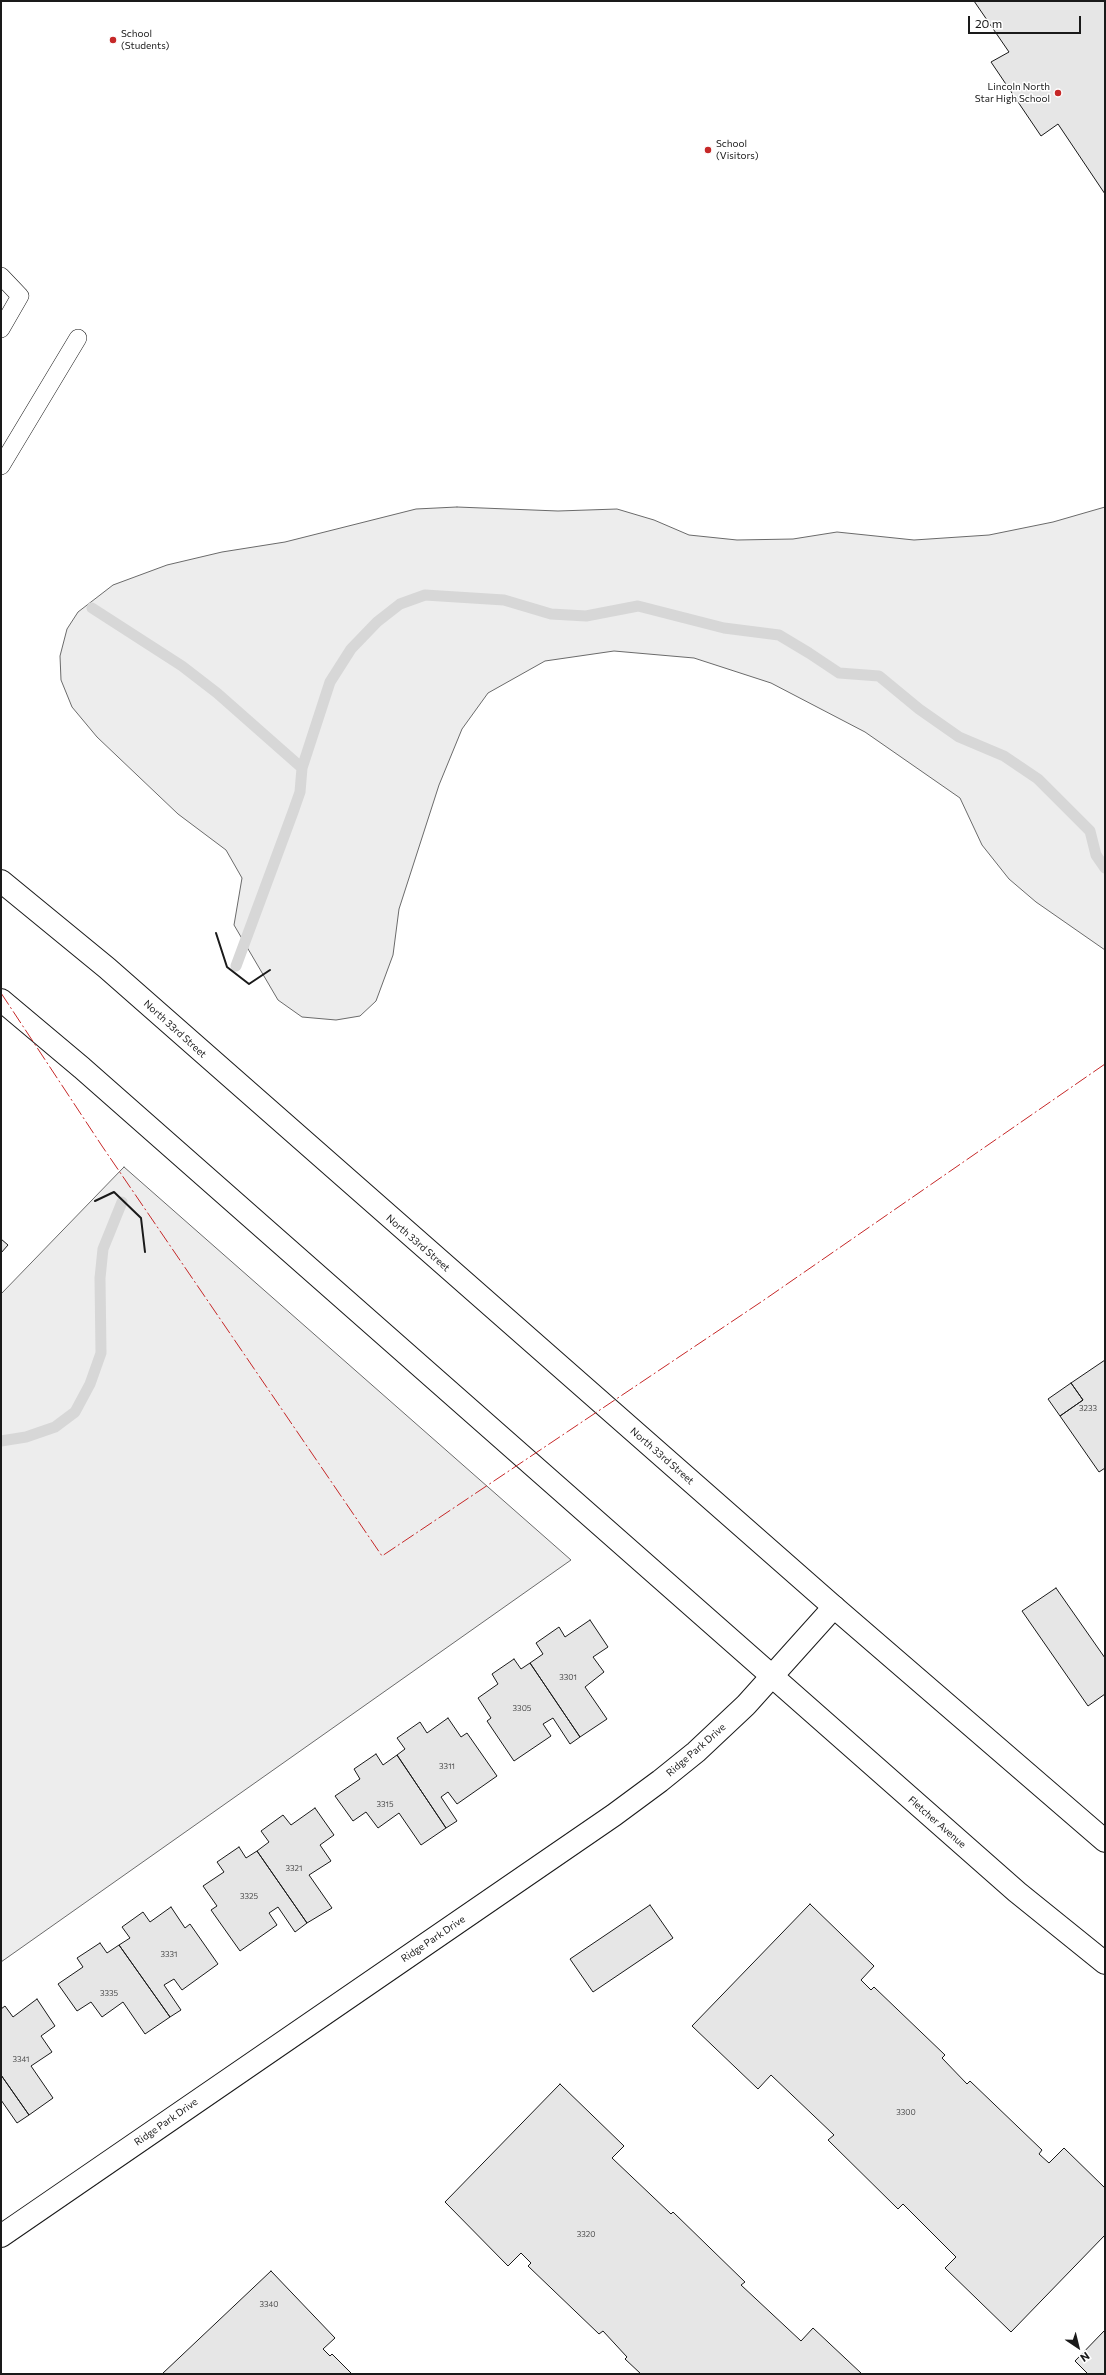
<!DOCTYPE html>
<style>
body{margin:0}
#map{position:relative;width:1106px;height:2375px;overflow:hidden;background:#fff;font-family:Commissioner,sans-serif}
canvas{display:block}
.frame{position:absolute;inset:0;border:2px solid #1a1a1a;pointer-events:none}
.north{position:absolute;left:1058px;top:2327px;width:40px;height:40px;-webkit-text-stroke:3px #fff;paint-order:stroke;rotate:145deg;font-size:11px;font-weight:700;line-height:16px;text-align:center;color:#1a1a1a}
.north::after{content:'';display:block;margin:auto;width:14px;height:18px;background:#1a1a1a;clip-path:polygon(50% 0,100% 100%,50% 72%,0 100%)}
.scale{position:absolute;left:968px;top:16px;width:113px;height:18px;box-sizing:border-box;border:2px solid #1a1a1a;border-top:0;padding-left:5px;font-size:12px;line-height:14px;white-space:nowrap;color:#1a1a1a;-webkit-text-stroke:3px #fff;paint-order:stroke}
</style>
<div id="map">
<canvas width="1106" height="2375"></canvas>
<div class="frame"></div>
<div class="north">N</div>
<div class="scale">20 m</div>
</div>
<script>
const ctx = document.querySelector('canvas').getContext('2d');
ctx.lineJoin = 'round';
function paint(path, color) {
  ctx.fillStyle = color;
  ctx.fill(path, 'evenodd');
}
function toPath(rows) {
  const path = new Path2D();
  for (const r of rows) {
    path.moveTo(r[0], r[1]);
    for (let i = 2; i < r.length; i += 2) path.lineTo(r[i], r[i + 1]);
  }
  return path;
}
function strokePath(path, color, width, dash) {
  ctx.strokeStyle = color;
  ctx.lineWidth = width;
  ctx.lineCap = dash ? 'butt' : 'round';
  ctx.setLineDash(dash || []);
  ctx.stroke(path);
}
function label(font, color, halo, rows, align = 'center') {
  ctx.font = font + ' Commissioner,sans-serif';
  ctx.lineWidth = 3;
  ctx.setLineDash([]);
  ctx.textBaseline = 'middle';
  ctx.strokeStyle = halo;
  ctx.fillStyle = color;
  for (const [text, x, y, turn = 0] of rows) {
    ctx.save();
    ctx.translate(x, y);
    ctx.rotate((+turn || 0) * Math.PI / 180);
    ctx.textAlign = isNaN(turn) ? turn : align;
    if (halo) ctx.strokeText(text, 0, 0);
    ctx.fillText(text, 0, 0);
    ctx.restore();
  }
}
const green = toPath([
 [457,507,558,511,617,509,654,520,689,535,737,540,793,539,837,532,914,540,989,535,1053,522,1105,507,1105,950,1036,902,1009,879,982,845,960,798,865,732,771,683,694,658,614,651,545,661,488,693,462,729,439,785,399,909,393,955,376,1001,360,1016,336,1020,302,1017,278,1000,234,925,242,878,226,850,178,814,97,737,72,707,61,680,60,656,67,629,78,612,113,585,167,565,222,552,285,542,416,509,457,507],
 [124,1167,571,1560,1,1962,1,1294,124,1167]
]);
const stream = toPath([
 [92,608,182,666,217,693,302,768],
 [236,966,293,812,300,792,302,768,330,682,351,649,377,622,400,604,425,595,504,600,551,614,586,616,638,606,724,628,779,635,809,653,839,673,879,676,919,709,959,737,1004,756,1038,779,1090,831,1096,855,1105,868],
 [1,1441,26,1437,55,1427,75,1412,90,1384,101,1353,100,1278,103,1249,122,1202]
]);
const building = toPath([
 [974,1,1105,1,1105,194,1058,124,1041,136,991,62,1009,52,974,1],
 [1,1239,8,1245,1,1253,1,1239],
 [1105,1360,1105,1468,1099,1472,1060,1416,1083,1400,1071,1383,1105,1360],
 [1071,1383,1083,1400,1060,1416,1048,1399,1071,1383],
 [1056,1588,1105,1658,1105,1694,1088,1706,1022,1611,1056,1588],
 [590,1620,608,1647,593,1657,604,1672,585,1687,607,1719,580,1737,530,1663,543,1654,536,1643,559,1627,565,1637,590,1620],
 [514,1659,521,1669,530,1663,580,1737,570,1744,553,1718,543,1724,551,1736,514,1761,487,1721,491,1718,478,1698,498,1684,492,1674,514,1659],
 [448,1718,461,1737,467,1733,497,1776,457,1804,448,1792,441,1797,457,1821,446,1828,397,1755,405,1749,397,1738,420,1722,427,1733,448,1718],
 [376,1754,383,1765,397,1755,446,1828,421,1845,399,1813,378,1828,366,1812,353,1821,335,1796,360,1779,354,1769,376,1754],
 [315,1808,334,1835,320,1845,331,1861,309,1875,332,1908,307,1923,257,1851,269,1842,261,1831,283,1815,291,1825,315,1808],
 [239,1847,246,1858,257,1851,307,1923,295,1932,278,1907,269,1913,277,1925,240,1951,211,1910,217,1906,203,1886,224,1872,217,1862,239,1847],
 [810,1904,874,1966,861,1980,871,1990,874,1987,945,2055,942,2058,967,2084,970,2081,1042,2150,1039,2154,1049,2163,1064,2148,1105,2188,1105,2235,1011,2332,945,2268,956,2257,903,2204,898,2209,828,2140,834,2135,771,2075,758,2089,692,2026,810,1904],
 [650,1905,673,1938,593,1992,570,1959,650,1905],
 [171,1907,185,1928,190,1924,218,1964,182,1990,174,1979,164,1985,181,2010,170,2017,119,1945,130,1938,122,1927,143,1912,150,1922,171,1907],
 [100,1943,107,1953,119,1945,170,2017,145,2034,123,2002,102,2017,91,2002,77,2011,58,1984,83,1967,77,1958,100,1943],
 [37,1999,55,2026,41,2036,52,2052,31,2066,53,2098,29,2115,1,2075,1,2009,5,2006,13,2017,37,1999],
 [1,2075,29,2115,17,2123,1,2100,1,2075],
 [560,2084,624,2146,612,2158,671,2214,673,2212,745,2282,741,2285,801,2341,813,2328,862,2374,641,2374,625,2359,627,2357,603,2331,599,2334,528,2266,531,2263,521,2253,508,2266,445,2202,560,2084],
 [271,2271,335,2338,323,2349,330,2356,332,2354,352,2374,162,2374,271,2271],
 [1105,2330,1105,2374,1088,2374,1075,2361,1105,2330]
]);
const service = toPath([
 [1,276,20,296,1,329],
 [1,466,78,338]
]);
const minor = toPath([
 [1,2236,614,1815,660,1781,696,1752,746,1705,834,1607]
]);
const secondary = toPath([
 [1,881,107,968,834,1607,1105,1841],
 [1,1000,82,1068,1017,1892,1105,1963]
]);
const wall = toPath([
 [216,933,227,967,249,984,270,970],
 [95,1201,114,1192,141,1218,145,1252]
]);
const power = toPath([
 [1,993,102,1146,382,1556,764,1300,1105,1064]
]);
const markers = [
 [113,40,4,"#c62828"],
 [1058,93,4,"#c62828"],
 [708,150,4,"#c62828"]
];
const numberNames = [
 ["3233",1088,1408],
 ["3301",568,1677],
 ["3305",522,1708],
 ["3311",447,1766],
 ["3315",385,1804],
 ["3321",294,1868],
 ["3325",249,1896],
 ["3331",169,1954],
 ["3335",109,1993],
 ["3341",21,2059],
 ["3300",906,2112],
 ["3320",586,2234],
 ["3340",269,2304]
];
const poiNames = [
 ["School",121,34],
 ["(Students)",121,46],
 ["Lincoln North",1050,87,"right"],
 ["Star High School",1050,99,"right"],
 ["School",716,144],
 ["(Visitors)",716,156]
];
const streetNames = [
 ["North 33rd Street",175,1029,42],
 ["North 33rd Street",418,1243,41],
 ["North 33rd Street",662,1456,41],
 ["Ridge Park Drive",696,1750,-41],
 ["Fletcher Avenue",937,1822,41],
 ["Ridge Park Drive",433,1939,-34],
 ["Ridge Park Drive",166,2122,-35]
];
paint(green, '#ededed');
strokePath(green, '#6a6a6a', 1);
strokePath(stream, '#d7d7d7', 11);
paint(building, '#e6e6e6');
strokePath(building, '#1a1a1a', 1);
strokePath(service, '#1a1a1a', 18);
strokePath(minor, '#1a1a1a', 24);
strokePath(secondary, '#1a1a1a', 24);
strokePath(service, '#fff', 17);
strokePath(minor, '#fff', 22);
strokePath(secondary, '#fff', 22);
strokePath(wall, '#1a1a1a', 2);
strokePath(power, '#c62828', 1, [14, 3, 2, 3]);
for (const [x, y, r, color] of markers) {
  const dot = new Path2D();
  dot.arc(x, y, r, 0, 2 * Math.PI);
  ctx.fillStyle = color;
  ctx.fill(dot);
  strokePath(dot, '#fff', 1.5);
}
label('8px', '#4d4d4d', null, numberNames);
label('10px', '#1a1a1a', '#fff', poiNames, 'left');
label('10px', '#1a1a1a', '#fff', streetNames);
</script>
